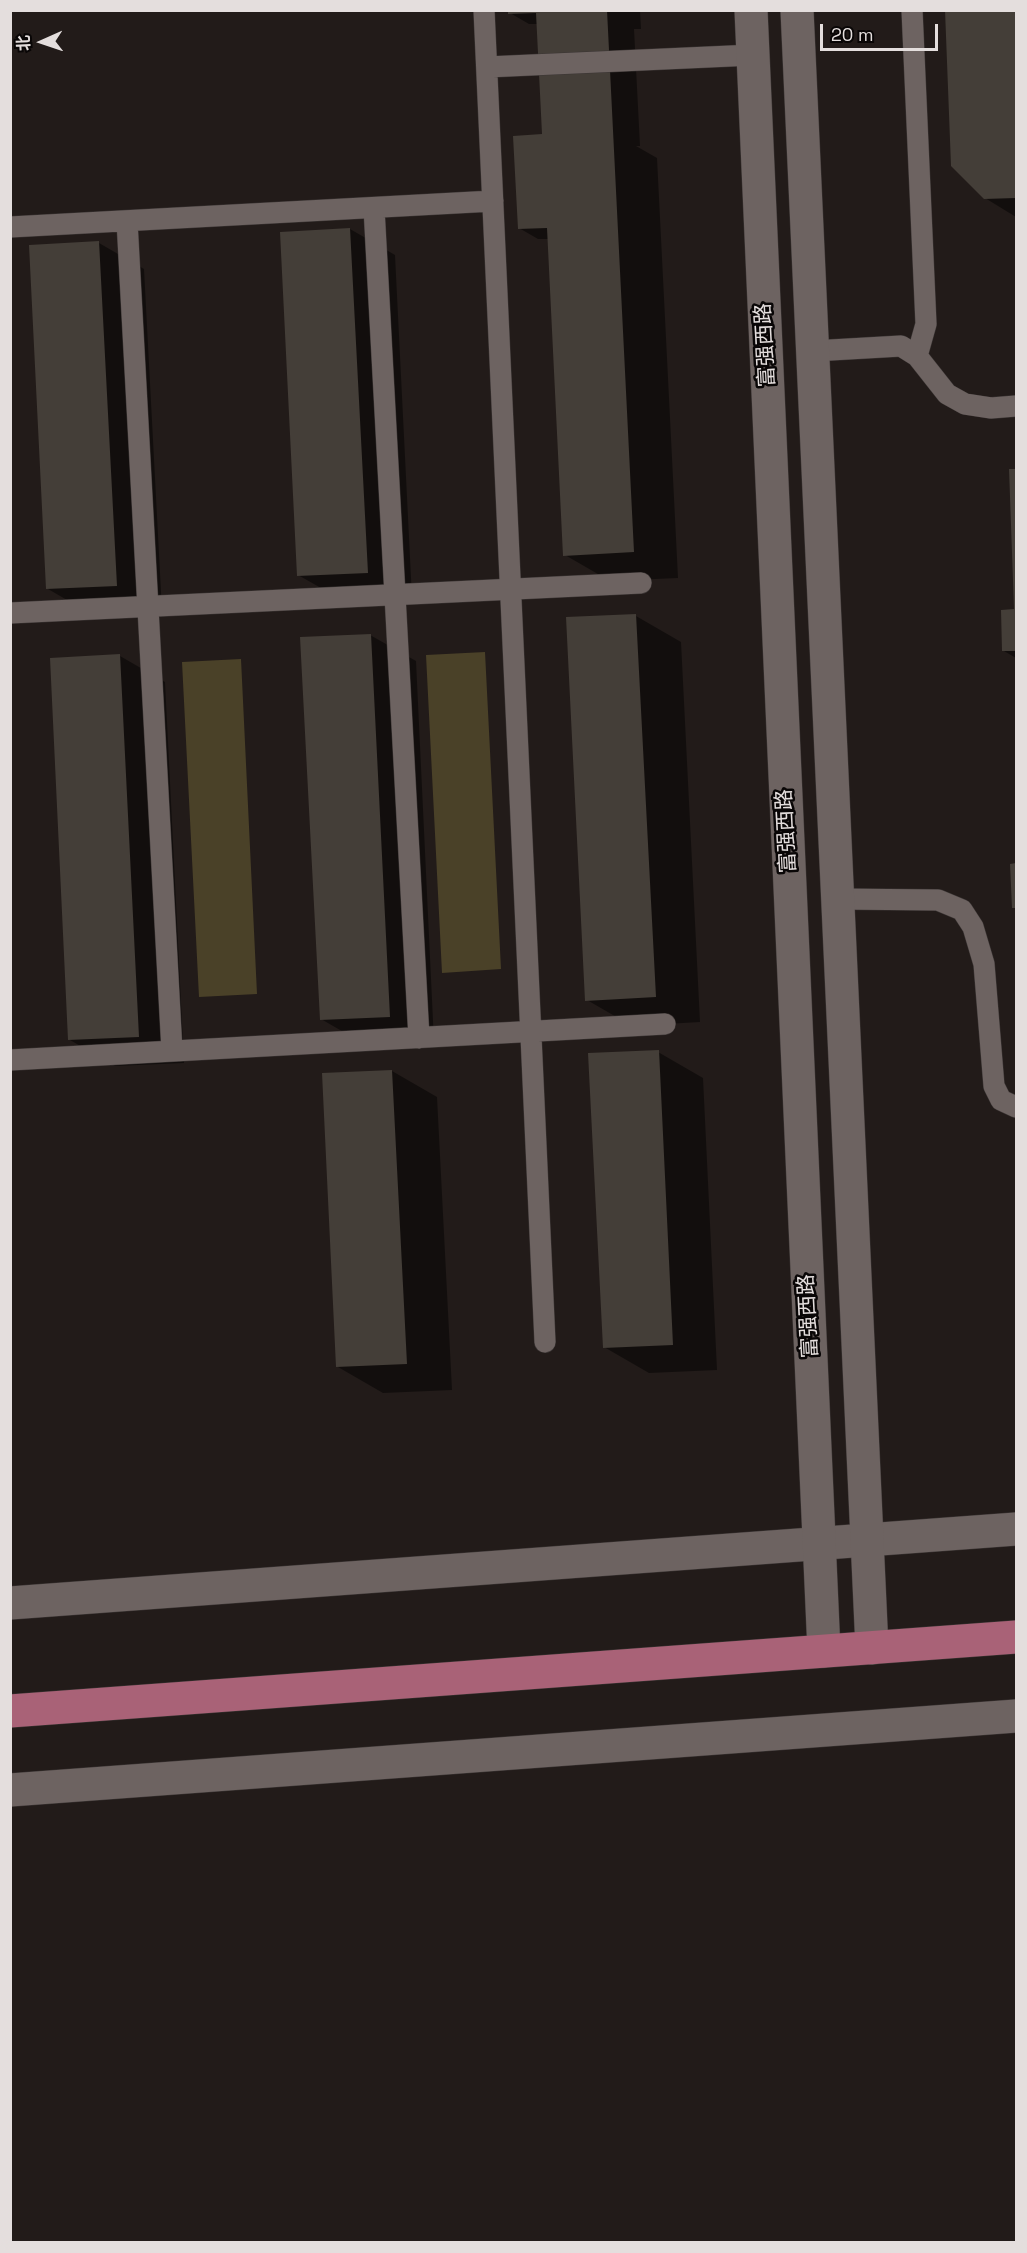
<!DOCTYPE html>
<meta charset="utf-8">
<style>
body{margin:0}
#map{position:relative;width:1027px;height:2253px;overflow:hidden;background:#221b19;font-family:"Space Grotesk","Noto Sans SC",sans-serif}
canvas{display:block}
.frame{position:absolute;inset:0;border:12px solid #e4dedd;pointer-events:none}
.north{position:absolute;left:12px;top:12px;width:60px;height:60px;-webkit-text-stroke:4px #090606;paint-order:stroke;rotate:267deg;font-size:16px;font-weight:700;line-height:24px;text-align:center;color:#e4dedd}
.north::after{content:'';display:block;margin:auto;width:21px;height:27px;background:#e4dedd;clip-path:polygon(50% 0,100% 100%,50% 72%,0 100%)}
.scale{position:absolute;left:820px;top:24px;width:118px;height:27px;box-sizing:border-box;border:3px solid #e4dedd;border-top:0;padding-left:8px;font-size:18px;line-height:21px;white-space:nowrap;color:#e4dedd;-webkit-text-stroke:4px #090606;paint-order:stroke}
</style>
<div id="map">
<canvas width="1027" height="2253"></canvas>
<div class="frame"></div>
<div class="north">北</div>
<div class="scale">20 m</div>
</div>
<script>
const ctx = document.querySelector('canvas').getContext('2d');
ctx.lineJoin = 'round';
function paint(path, color) {
  ctx.fillStyle = color;
  ctx.fill(path, 'evenodd');
}
function toPath(rows) {
  const path = new Path2D();
  for (const r of rows) {
    path.moveTo(r[0], r[1]);
    for (let i = 2; i < r.length; i += 2) path.lineTo(r[i], r[i + 1]);
  }
  return path;
}
function strokePath(path, color, width, dash) {
  ctx.strokeStyle = color;
  ctx.lineWidth = width;
  ctx.lineCap = dash ? 'butt' : 'round';
  ctx.setLineDash(dash || []);
  ctx.stroke(path);
}
function label(font, color, halo, rows, align = 'center') {
  ctx.font = font + ' "Space Grotesk","Noto Sans SC",sans-serif';
  ctx.lineWidth = 5;
  ctx.setLineDash([]);
  ctx.textBaseline = 'middle';
  ctx.strokeStyle = halo;
  ctx.fillStyle = color;
  for (const [text, x, y, turn = 0] of rows) {
    ctx.save();
    ctx.translate(x, y);
    ctx.rotate((+turn || 0) * Math.PI / 180);
    ctx.textAlign = isNaN(turn) ? turn : align;
    if (halo) ctx.strokeText(text, 0, 0);
    ctx.fillText(text, 0, 0);
    ctx.restore();
  }
}
const green = toPath([
 [485,652,501,969,442,973,426,655],
 [241,659,257,994,199,997,182,662]
]);
const shadow = toPath([
 [510,10,640,10,641,29,634,29,640,146,636,146,657,158,678,578,610,581,565,555,549,239,538,239,519,228,544,136,538,24,529,24,510,13],
 [947,10,1016,10,1016,217,985,198],
 [350,229,395,255,412,598,344,601,298,575],
 [99,243,144,269,162,611,93,615,48,589,31,246],
 [1010,470,1016,470,1016,658,1004,651,1016,611],
 [636,616,681,642,700,1022,632,1026,587,1000],
 [370,635,416,661,434,1042,366,1045,321,1019],
 [120,656,165,682,184,1063,115,1066,70,1040,51,659],
 [1011,865,1016,865,1016,909,1013,907],
 [658,1052,703,1078,717,1370,649,1373,604,1347],
 [392,1071,437,1097,452,1390,383,1393,338,1367]
]);
const building = toPath([
 [508,10,607,10,634,552,563,556,547,228,518,229,513,136,542,134,536,13,508,14],
 [945,10,1016,10,1016,198,984,199,951,166],
 [350,228,368,573,297,576,280,232],
 [99,241,117,586,46,589,29,245],
 [1009,469,1016,469,1016,651,1002,651,1001,610,1014,609],
 [636,614,656,997,585,1001,566,617],
 [371,634,390,1017,320,1020,300,637],
 [120,654,139,1037,68,1040,50,658],
 [1016,863,1016,908,1012,908,1010,864],
 [659,1050,673,1345,603,1348,588,1053],
 [392,1070,407,1364,336,1367,322,1073]
]);
const service = toPath([
 [484,10,545,1342],
 [912,10,926,324,917,356],
 [487,67,753,55],
 [374,208,419,1038],
 [127,221,172,1051],
 [10,227,493,201],
 [813,351,901,346,917,356,947,394,965,404,991,408,1016,406],
 [10,613,641,583],
 [838,899,938,900,962,910,973,927,984,964,994,1086,1001,1100,1016,1107],
 [10,1060,665,1024]
]);
const minor = toPath([
 [10,1603,1016,1529],
 [10,1790,1016,1716]
]);
const secondary = toPath([
 [751,10,824,1651],
 [797,10,872,1648]
]);
const primary = toPath([
 [10,1711,1016,1637]
]);
const streetNames = [
 ["富强西路",766,345,-93],
 ["富强西路",787,831,-93],
 ["富强西路",809,1316,-93]
];
paint(green, '#4a4128');
paint(shadow, '#0007');
paint(building, '#443e38');
strokePath(service, '#3c3635', 22);
strokePath(minor, '#3c3635', 34);
strokePath(secondary, '#3c3635', 34);
strokePath(primary, '#3c3635', 34);
strokePath(service, '#6d6361', 21);
strokePath(minor, '#6d6361', 33);
strokePath(secondary, '#6d6361', 33);
strokePath(primary, '#a96277', 33);
label('21px', '#e4dedd', '#090606', streetNames);
</script>
